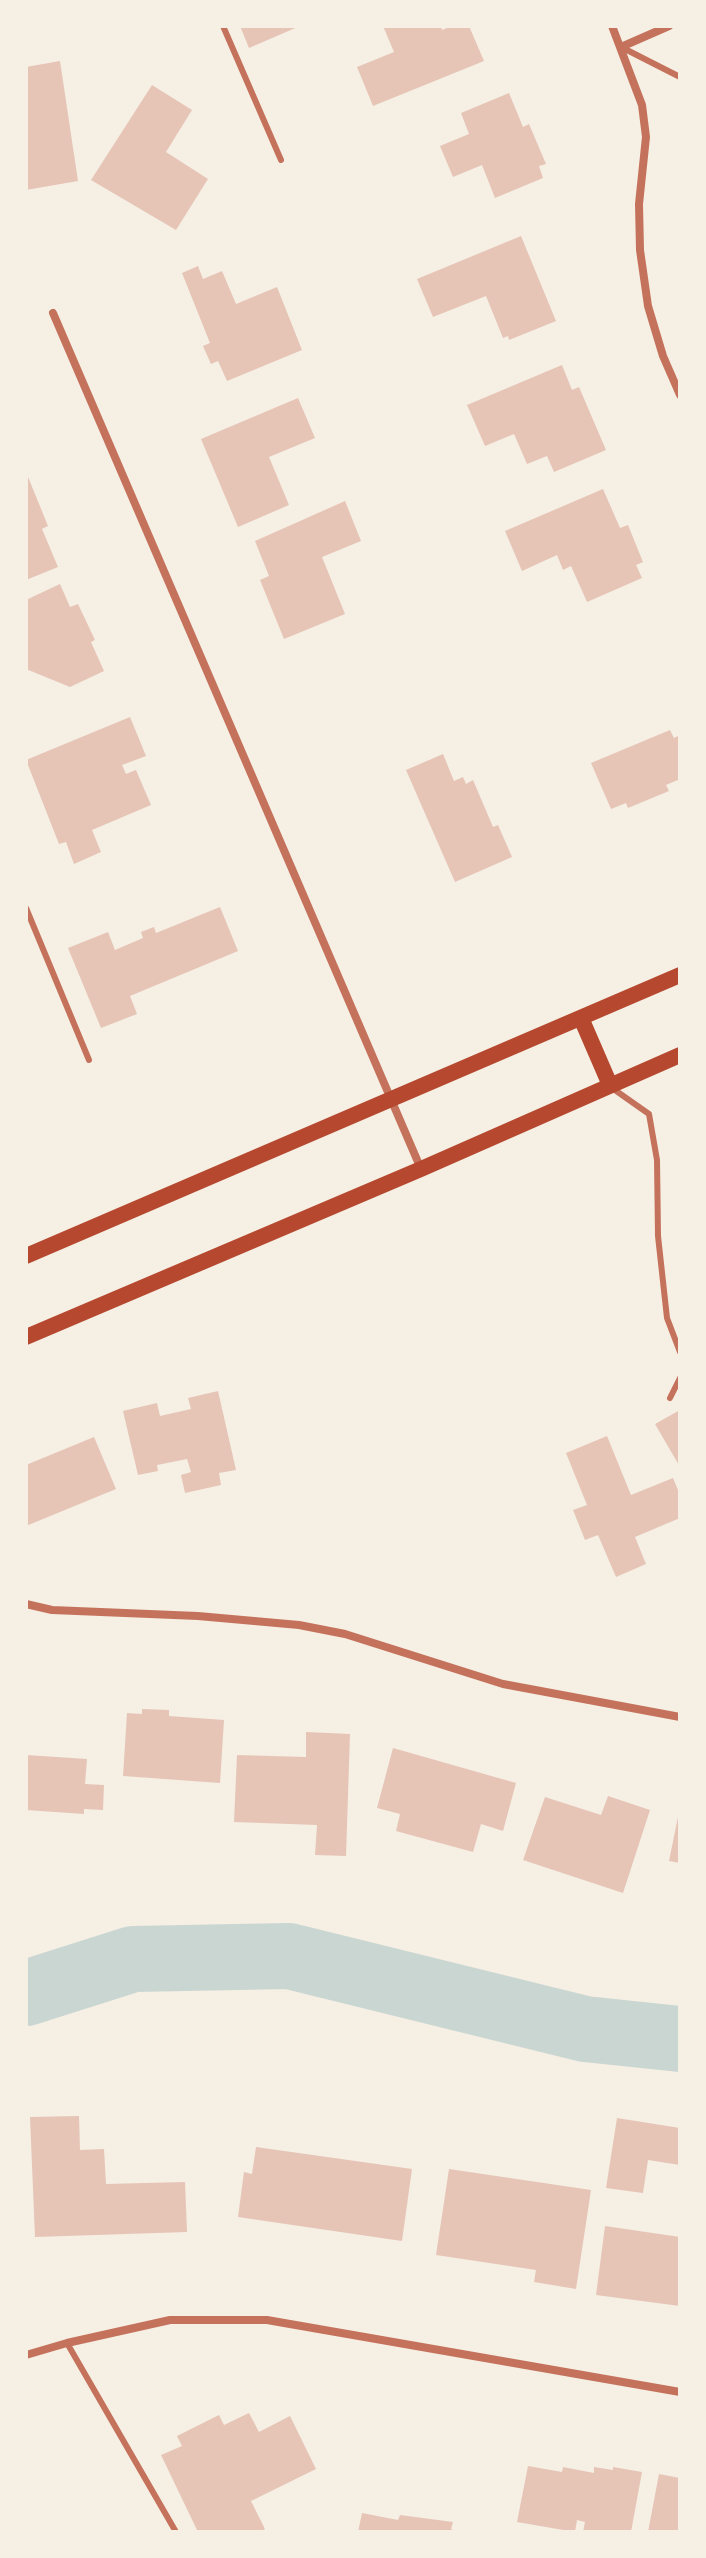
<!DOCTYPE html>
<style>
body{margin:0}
#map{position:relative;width:706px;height:2558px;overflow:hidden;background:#f6efe4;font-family:Rubik,sans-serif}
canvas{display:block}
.frame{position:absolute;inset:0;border:28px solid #f6efe4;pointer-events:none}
</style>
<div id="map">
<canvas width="706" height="2558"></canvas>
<div class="frame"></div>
</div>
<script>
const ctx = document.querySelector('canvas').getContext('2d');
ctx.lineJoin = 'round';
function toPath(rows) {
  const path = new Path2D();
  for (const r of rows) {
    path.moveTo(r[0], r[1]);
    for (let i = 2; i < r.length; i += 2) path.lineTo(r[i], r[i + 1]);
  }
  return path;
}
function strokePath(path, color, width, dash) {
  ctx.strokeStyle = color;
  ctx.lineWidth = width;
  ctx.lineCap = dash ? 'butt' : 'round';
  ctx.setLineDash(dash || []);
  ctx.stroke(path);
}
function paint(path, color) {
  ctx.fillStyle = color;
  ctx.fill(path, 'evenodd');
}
const river = toPath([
 [26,1993,133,1959,289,1956,585,2029,680,2039]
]);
const building = toPath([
 [240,26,300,26,249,48],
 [383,26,441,26,442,30,452,26,469,26,484,61,373,106,357,67,394,52],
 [60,61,78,181,26,190,26,67],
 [152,85,192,110,166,152,208,179,176,230,91,180],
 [509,93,523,127,529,124,546,164,539,166,543,178,495,198,482,165,453,177,440,146,469,134,461,113],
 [521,236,556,321,509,340,508,336,503,338,486,296,433,317,417,279],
 [198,266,203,279,222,271,236,304,277,287,302,350,227,381,218,361,211,364,203,346,210,343,182,273],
 [562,365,572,390,579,387,606,450,554,472,547,456,527,464,514,434,485,446,467,405],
 [298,398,315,438,269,457,289,505,238,527,201,439],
 [26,472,48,526,42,529,58,567,26,580],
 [603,489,620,528,628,525,643,562,636,565,642,578,587,602,571,566,563,570,557,555,522,571,505,531],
 [345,501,361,541,322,557,345,614,284,639,260,580,269,576,255,541],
 [60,584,70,607,78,604,95,640,91,642,104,671,70,687,26,669,26,600],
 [130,717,146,756,122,765,126,774,136,770,151,805,92,830,101,852,74,864,66,842,59,844,26,760],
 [670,730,674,738,680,735,680,779,666,785,669,791,628,808,626,803,611,809,591,763],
 [443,754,454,781,463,777,466,784,473,780,493,827,498,825,512,857,455,882,406,770],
 [220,907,238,951,130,996,137,1014,101,1028,68,948,108,932,115,950,143,938,141,932,154,927,156,933],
 [218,1391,236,1470,219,1473,221,1485,185,1493,181,1475,191,1472,187,1459,157,1465,158,1471,138,1475,123,1411,157,1403,160,1416,191,1409,188,1398],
 [680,1410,680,1467,655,1424],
 [607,1436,631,1495,673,1478,680,1495,680,1518,635,1537,646,1564,616,1577,598,1535,585,1540,573,1510,587,1505,566,1453],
 [94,1437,116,1489,26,1526,26,1465],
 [142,1709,169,1710,169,1716,224,1720,220,1783,123,1776,127,1713,142,1714],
 [306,1732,350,1734,346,1856,315,1855,317,1825,234,1822,237,1755,306,1757],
 [393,1748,516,1783,503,1831,481,1824,473,1852,396,1831,400,1814,377,1808],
 [26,1755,87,1759,85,1784,104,1785,103,1810,84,1809,84,1814,26,1810],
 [608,1796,650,1810,623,1893,523,1860,545,1797,601,1815],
 [679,1812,680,1812,680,1863,669,1861],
 [79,2116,80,2150,104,2149,106,2184,185,2182,187,2232,35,2237,30,2117],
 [617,2118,680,2128,680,2165,648,2160,643,2193,606,2188],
 [256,2147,412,2169,402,2241,238,2217,244,2172,252,2174],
 [449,2169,591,2190,576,2289,534,2282,536,2270,436,2255],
 [605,2226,680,2237,680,2306,596,2295],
 [249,2413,259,2432,290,2416,316,2469,251,2501,265,2529,259,2532,198,2532,161,2455,182,2446,177,2436,219,2415,224,2425],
 [528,2466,562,2472,563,2467,594,2473,594,2467,613,2470,613,2467,642,2472,631,2532,583,2532,585,2522,577,2520,575,2532,517,2522],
 [659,2474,680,2478,680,2532,648,2532],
 [362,2513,398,2520,400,2515,453,2522,451,2529,457,2532,358,2532]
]);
const service = toPath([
 [223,26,281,160],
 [621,47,680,77],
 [26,908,89,1060],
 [612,1088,649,1114,657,1160,658,1236,667,1318,680,1352],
 [670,1398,680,1378],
 [67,2343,176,2532]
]);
const minor = toPath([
 [612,26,642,105,646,137,639,204,640,250,648,306,663,356,680,395],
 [621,47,669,26],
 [53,313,421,1169],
 [26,1604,52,1610,198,1616,299,1625,345,1634,503,1684,680,1717],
 [26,2355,67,2343,170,2320,267,2320,680,2392]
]);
const secondary = toPath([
 [581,1018,610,1085],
 [26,1256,680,975],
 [26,1337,421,1169,680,1055]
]);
strokePath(river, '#c9d6d2', 66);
paint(building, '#e6c5b7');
strokePath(service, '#c5725c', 6);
strokePath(minor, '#c5725c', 8);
strokePath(secondary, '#b5482f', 16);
</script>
